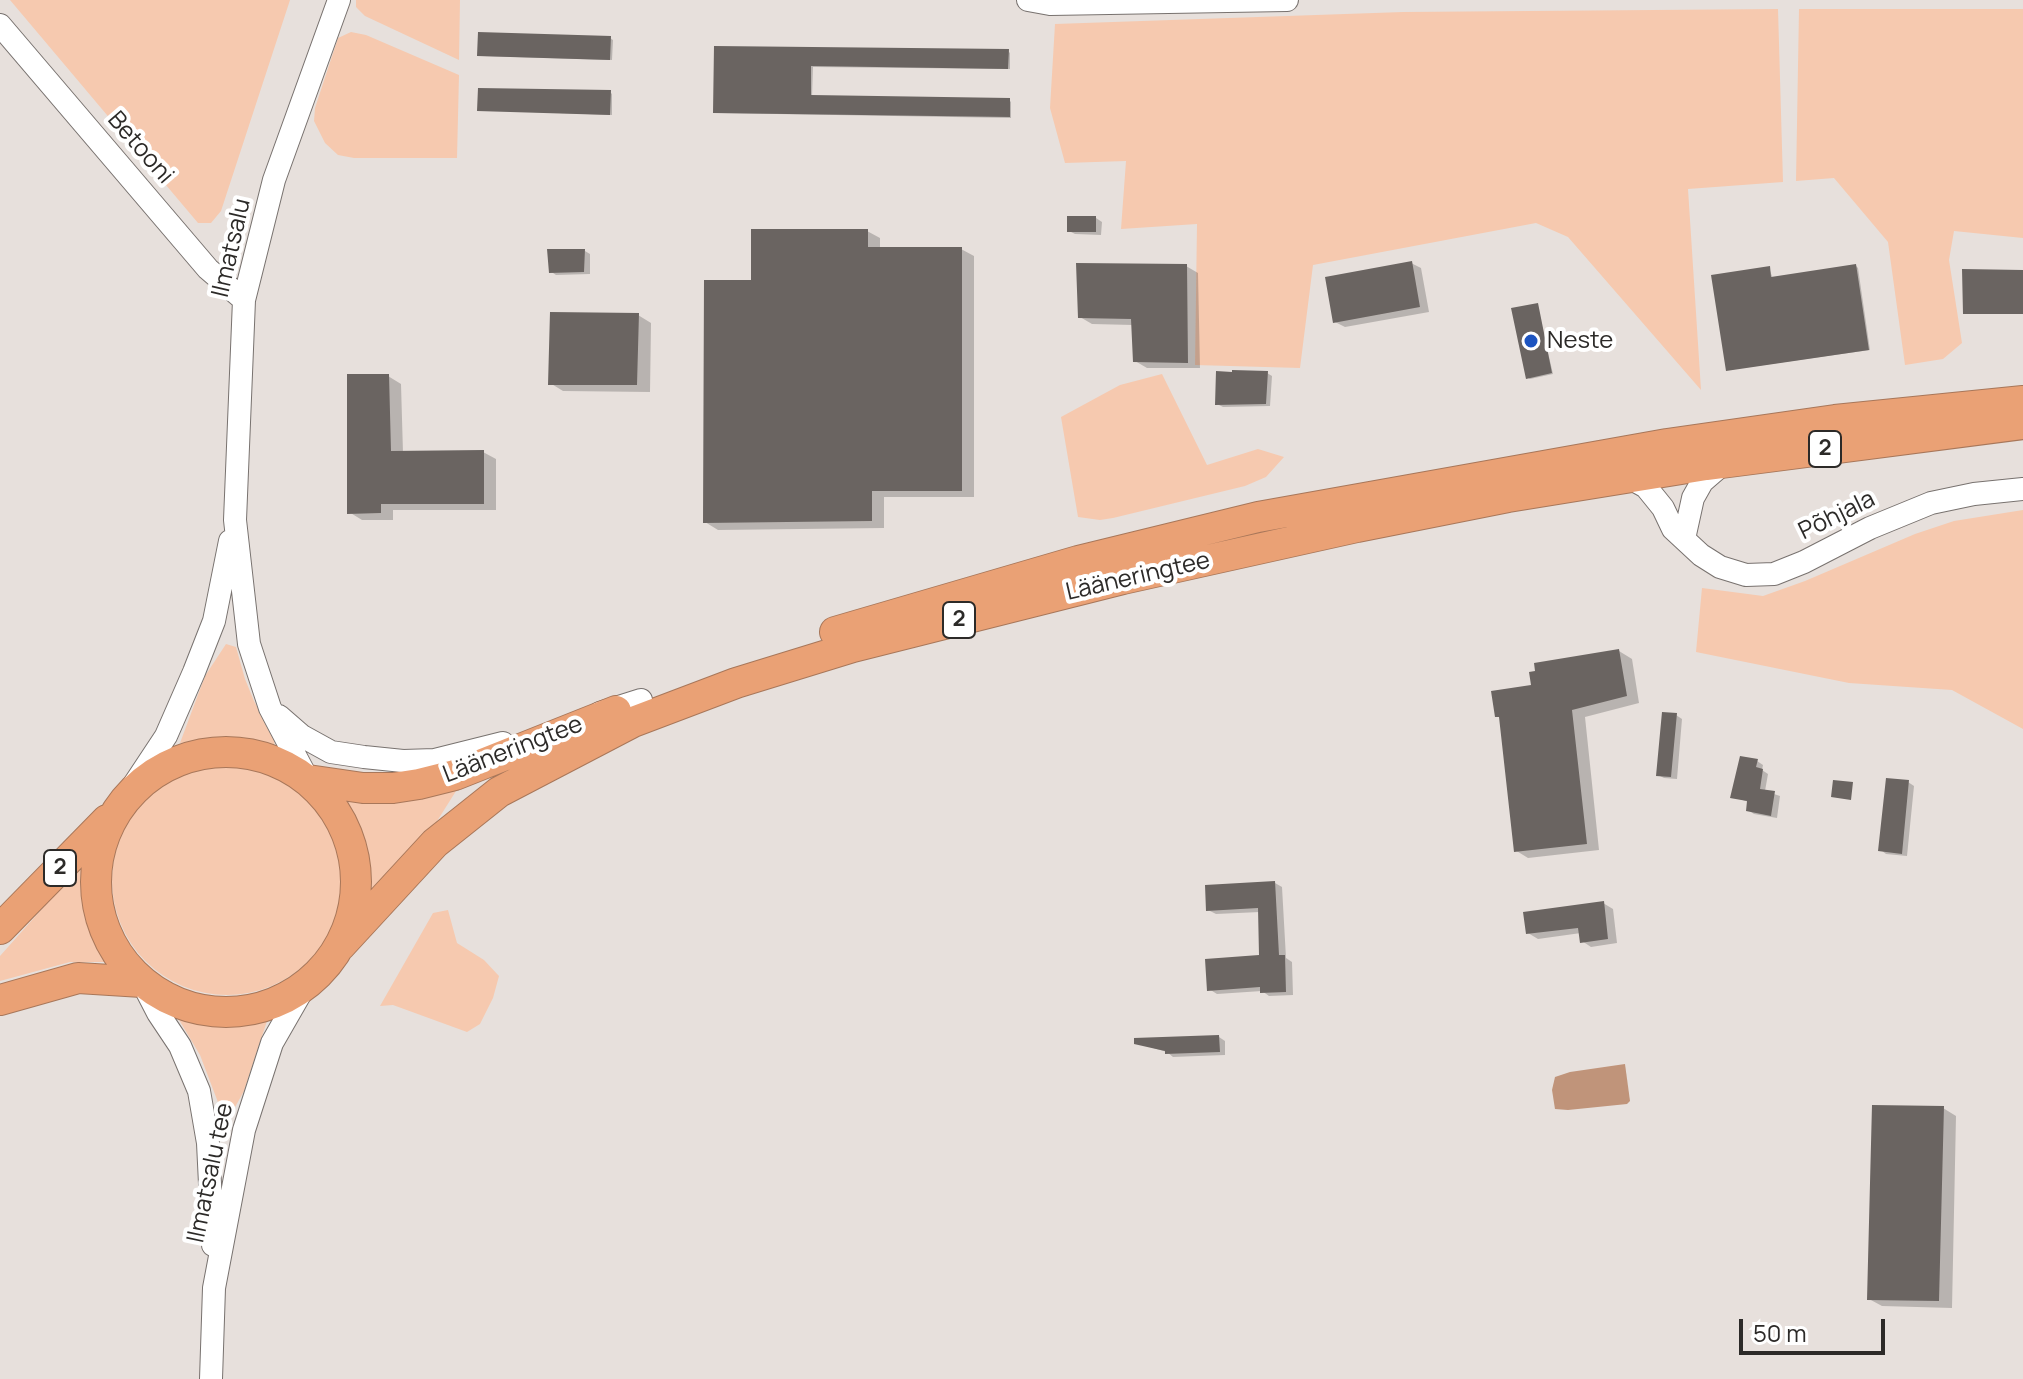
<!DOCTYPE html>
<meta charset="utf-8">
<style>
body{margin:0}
#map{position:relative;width:2023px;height:1379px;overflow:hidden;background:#e7e0dc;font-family:Manrope,sans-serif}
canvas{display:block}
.scale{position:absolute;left:1739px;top:1319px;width:146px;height:36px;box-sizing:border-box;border:4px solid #2c2a28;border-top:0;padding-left:10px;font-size:24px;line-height:28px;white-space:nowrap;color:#2c2a28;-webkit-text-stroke:6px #fff;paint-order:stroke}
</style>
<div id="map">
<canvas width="2023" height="1379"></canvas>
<div class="scale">50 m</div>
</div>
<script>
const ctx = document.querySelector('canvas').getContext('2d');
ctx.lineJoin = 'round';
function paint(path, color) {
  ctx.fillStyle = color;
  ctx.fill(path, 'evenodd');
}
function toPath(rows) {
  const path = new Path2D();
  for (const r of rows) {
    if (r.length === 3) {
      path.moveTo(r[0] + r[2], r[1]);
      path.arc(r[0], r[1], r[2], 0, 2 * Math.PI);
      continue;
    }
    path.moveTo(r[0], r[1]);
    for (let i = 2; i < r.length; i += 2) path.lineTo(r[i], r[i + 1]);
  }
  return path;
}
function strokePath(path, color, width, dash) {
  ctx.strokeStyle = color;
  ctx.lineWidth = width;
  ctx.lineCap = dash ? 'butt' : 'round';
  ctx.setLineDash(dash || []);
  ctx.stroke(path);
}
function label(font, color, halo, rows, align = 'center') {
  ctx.font = font + ' Manrope,sans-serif';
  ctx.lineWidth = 8;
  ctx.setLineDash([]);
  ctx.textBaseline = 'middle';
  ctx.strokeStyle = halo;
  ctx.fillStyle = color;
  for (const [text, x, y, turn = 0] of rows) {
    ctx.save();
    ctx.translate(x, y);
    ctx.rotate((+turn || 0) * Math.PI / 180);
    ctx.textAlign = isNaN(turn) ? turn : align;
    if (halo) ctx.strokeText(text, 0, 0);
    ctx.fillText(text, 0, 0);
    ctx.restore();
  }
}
const green = toPath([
 [10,0,290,0,221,211,211,223,198,223],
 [356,0,460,0,459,60,365,16,356,7],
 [1778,9,1783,182,1688,189,1701,390,1568,237,1536,223,1313,265,1300,368,1195,365,1197,224,1121,229,1126,161,1065,163,1050,108,1055,24,1403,12],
 [1799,9,2023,9,2023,238,1954,231,1949,260,1962,343,1943,359,1905,365,1888,242,1834,178,1796,181],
 [351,32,366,35,459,75,457,158,354,158,338,155,325,143,314,121,315,108,338,38],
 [1162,374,1207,465,1258,449,1284,457,1266,477,1245,486,1113,518,1100,520,1078,517,1061,417,1120,385],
 [2023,510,2023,729,1952,690,1849,683,1696,652,1702,588,1763,596,1805,581,1915,534,1954,521],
 [226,644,236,647,245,679,254,701,275,740,274,746,235,738,180,743,205,676],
 [227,880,115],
 [455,788,456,791,434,826,368,897,367,871,362,840,344,799],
 [82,864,85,864,84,882,91,919,110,962,70,962,0,981,0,956],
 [448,910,457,943,484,960,499,976,493,998,480,1024,467,1032,393,1005,380,1006,433,913],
 [175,1013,209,1022,232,1022,266,1015,268,1018,244,1091,229,1118,224,1118,200,1055]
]);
const water = toPath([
 [1625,1064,1630,1101,1627,1104,1568,1110,1555,1109,1552,1090,1555,1077,1570,1072]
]);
const shadow = toPath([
 [610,38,613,40,612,60,482,56],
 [716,48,1008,51,1010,53,1010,69,813,67,812,97,1009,100,1011,102,1011,118,717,113,715,112],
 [610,92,612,94,612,115,479,110],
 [1096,218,1102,222,1101,235,1075,234,1069,231],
 [867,231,880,238,880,249,961,249,974,256,974,497,884,497,884,528,718,530,705,522,753,282],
 [585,251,590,254,590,274,556,275,550,271],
 [1411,263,1421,268,1429,312,1345,327,1335,322],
 [1186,266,1198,273,1200,368,1147,368,1135,361,1133,325,1092,324,1080,317],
 [1856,266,1858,268,1870,350,1728,370,1769,268,1773,279],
 [1537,305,1553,374,1530,379,1527,377],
 [638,315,651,323,650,392,563,391,550,383],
 [1267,373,1272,376,1270,406,1223,407,1217,404],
 [388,376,401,384,403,453,483,452,496,459,496,510,393,510,393,520,362,520,349,512],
 [1619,651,1632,659,1639,703,1585,717,1599,850,1528,858,1515,850,1502,718,1497,716,1534,687],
 [1676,715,1682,719,1677,779,1664,778,1658,775],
 [1757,761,1763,765,1762,770,1768,774,1765,791,1780,796,1777,818,1754,814,1748,810,1749,802,1733,797],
 [1908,782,1914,786,1907,856,1886,854,1881,850],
 [1275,883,1282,887,1286,958,1292,962,1293,995,1269,996,1262,991,1217,994,1209,989,1261,957,1260,912,1216,914,1208,910],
 [1603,903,1613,909,1617,943,1591,947,1582,941,1581,933,1538,939,1528,933],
 [1219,1037,1225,1041,1225,1055,1173,1057,1167,1052,1136,1043],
 [1943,1108,1956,1116,1952,1308,1882,1306,1869,1299]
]);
const building = toPath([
 [478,32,611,36,610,60,477,56],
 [714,46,1009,49,1008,69,811,66,811,95,1010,98,1010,117,713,113],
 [478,88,611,90,610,115,477,111],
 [1067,216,1096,216,1096,232,1067,232],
 [751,229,868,229,868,247,962,247,962,491,872,491,872,521,703,523,704,280,751,280],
 [547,249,585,249,584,272,549,273],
 [1412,261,1420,307,1333,323,1325,277],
 [1076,263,1187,264,1188,363,1133,362,1131,319,1078,318],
 [1856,264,1869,350,1726,371,1711,275,1770,266,1771,277],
 [1962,269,2023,270,2023,314,1963,314],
 [1538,303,1552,373,1526,379,1511,308],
 [550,312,639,313,637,385,548,385],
 [1232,370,1268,371,1266,404,1215,405,1216,371,1232,372],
 [347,374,389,374,391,451,484,450,484,504,381,504,381,513,347,514],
 [1619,649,1627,696,1572,710,1587,844,1514,852,1499,717,1495,717,1491,691,1531,685,1529,672,1535,671,1534,663],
 [1662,712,1677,713,1671,777,1656,776],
 [1740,756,1758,759,1756,767,1763,769,1760,789,1775,791,1771,816,1746,811,1747,801,1730,798],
 [1886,778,1909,780,1902,854,1878,851],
 [1833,780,1853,782,1851,800,1831,797],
 [1275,881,1279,955,1285,955,1286,992,1260,993,1260,987,1207,991,1205,959,1259,955,1258,908,1206,911,1205,885],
 [1604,901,1608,939,1580,943,1578,928,1526,934,1523,912],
 [1219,1035,1220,1052,1165,1054,1165,1051,1134,1044,1134,1038],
 [1872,1105,1944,1106,1939,1301,1867,1300]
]);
const minor = toPath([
 [1028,0,1050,4,1287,0],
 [0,25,208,269,244,300],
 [1628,477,1646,487,1663,508,1673,529,1701,555,1720,567,1746,575,1774,574,1804,562,1870,528,1931,503,1974,494,2023,489],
 [1684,539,1693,498,1702,482,1724,463],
 [600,713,641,700],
 [279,716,302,736,331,752,364,757,403,761,435,760,503,743],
 [308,780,270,708,249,644,235,520,244,300,274,180,339,0],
 [119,807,166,736,194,672,214,621,230,541],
 [142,982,158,1013,180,1046,199,1091,208,1143,213,1245],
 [211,1379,214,1288,244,1130,272,1043,303,989]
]);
const highway = toPath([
 [835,632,1078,561,1258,517,1667,444,1835,420,2023,401],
 [226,882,130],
 [308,780,363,788,393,788,419,784,455,775,616,711],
 [0,929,107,820],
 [340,946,435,843,499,792,633,722,736,683,853,647,1123,579,1357,527,1508,497,1706,465,2023,424],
 [0,1000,78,978,142,982]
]);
const markers = [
 [1531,341,8,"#1d54c0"]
];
const shields = [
 [1825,449,32],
 [959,620,32],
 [60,868,32]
];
const shieldNames = [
 ["2",1825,449],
 ["2",959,620],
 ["2",60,868]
];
const streetNames = [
 ["Betooni",140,148,49],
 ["Ilmatsalu",232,248,-77],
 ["Põhjala",1837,516,-26],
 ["Lääneringtee",1138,577,-13],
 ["Lääneringtee",513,750,-21],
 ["Ilmatsalu tee",211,1173,-78]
];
const poiNames = [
 ["Neste",1547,341]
];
paint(green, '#f6c9af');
paint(water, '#c0947a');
paint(shadow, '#0003');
paint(building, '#6a6461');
strokePath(minor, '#78726f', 24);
strokePath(highway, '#a8775a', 32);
strokePath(minor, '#fff', 22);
strokePath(highway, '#eaa175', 30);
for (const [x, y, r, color] of markers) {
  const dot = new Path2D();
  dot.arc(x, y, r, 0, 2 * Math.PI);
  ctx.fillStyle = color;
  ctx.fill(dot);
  strokePath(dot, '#fff', 3);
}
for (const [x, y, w] of shields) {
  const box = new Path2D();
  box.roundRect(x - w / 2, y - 18, w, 36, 6);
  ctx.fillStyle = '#fff';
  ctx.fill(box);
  strokePath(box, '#2c2a28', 2);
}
label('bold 22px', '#2c2a28', null, shieldNames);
label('24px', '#2c2a28', '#fff', streetNames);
label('24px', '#2c2a28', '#fff', poiNames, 'left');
</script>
